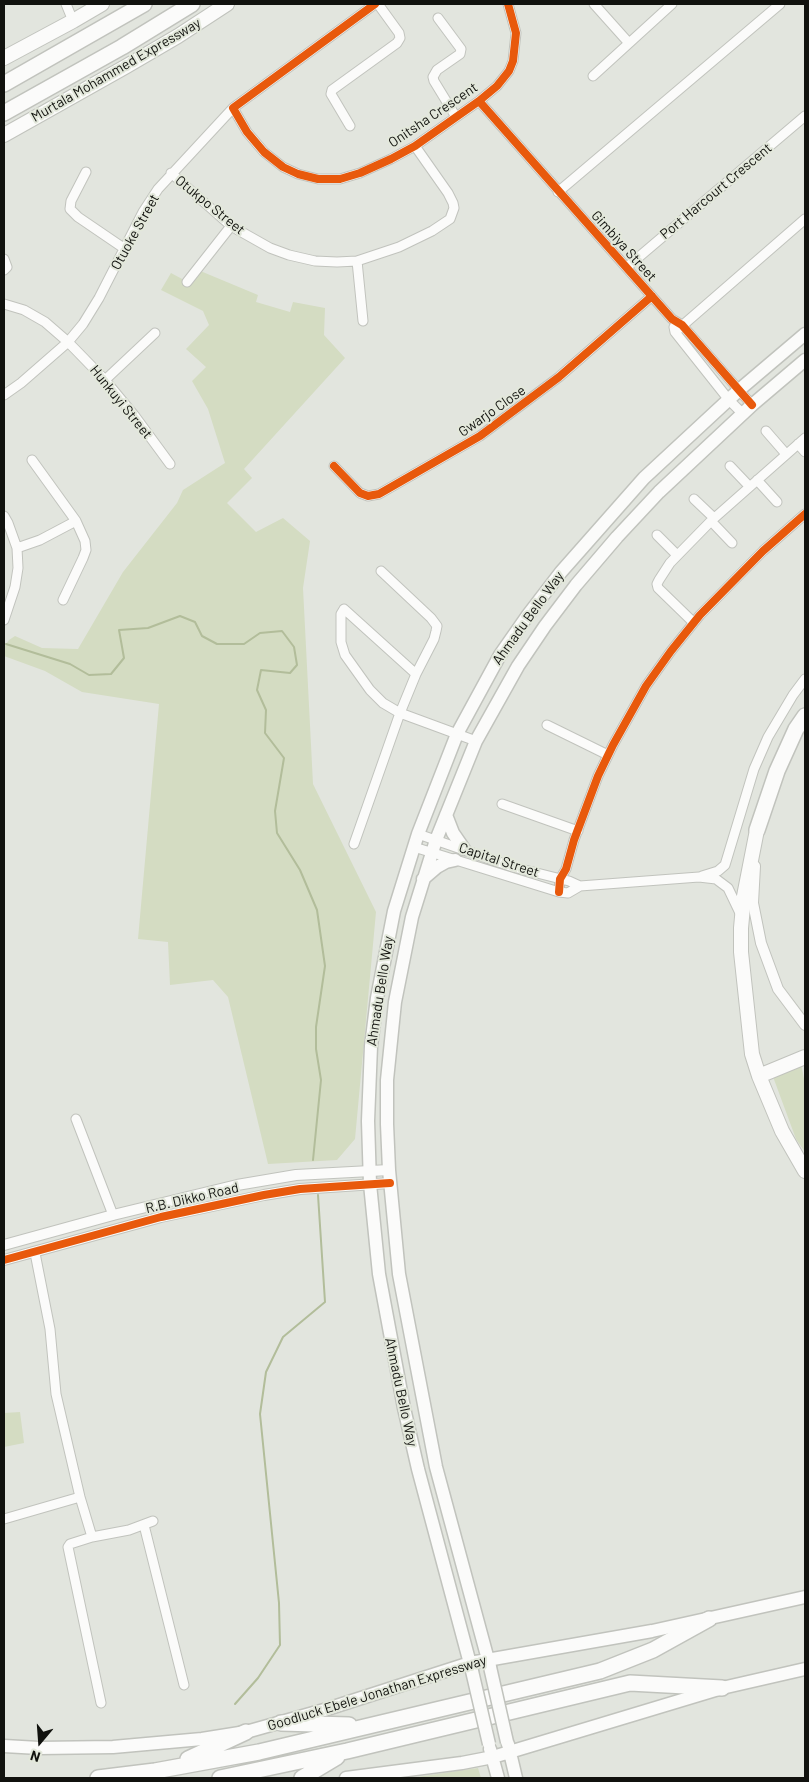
<!DOCTYPE html>
<style>
body{margin:0}
#map{position:relative;width:809px;height:1782px;overflow:hidden;background:#e2e5de;font-family:Barlow,sans-serif}
canvas{display:block}
.frame{position:absolute;inset:0;border:5px solid #11120e;pointer-events:none}
.north{position:absolute;left:15px;top:1717px;width:50px;height:50px;-webkit-text-stroke:4px #e3e8db;paint-order:stroke;rotate:198deg;font-size:14px;font-weight:700;line-height:20px;text-align:center;color:#11120e}
.north::after{content:'';display:block;margin:auto;width:18px;height:22px;background:#11120e;clip-path:polygon(50% 0,100% 100%,50% 72%,0 100%)}
</style>
<div id="map">
<canvas width="809" height="1782"></canvas>
<div class="frame"></div>
<div class="north">N</div>
</div>
<script>
const ctx = document.querySelector('canvas').getContext('2d');
ctx.lineJoin = 'round';
function paint(path, color) {
  ctx.fillStyle = color;
  ctx.fill(path, 'evenodd');
}
function toPath(rows) {
  const path = new Path2D();
  for (const r of rows) {
    path.moveTo(r[0], r[1]);
    for (let i = 2; i < r.length; i += 2) path.lineTo(r[i], r[i + 1]);
  }
  return path;
}
function strokePath(path, color, width, dash) {
  ctx.strokeStyle = color;
  ctx.lineWidth = width;
  ctx.lineCap = dash ? 'butt' : 'round';
  ctx.setLineDash(dash || []);
  ctx.stroke(path);
}
function label(font, color, halo, rows, align = 'center') {
  ctx.font = font + ' Barlow,sans-serif';
  ctx.lineWidth = 4;
  ctx.setLineDash([]);
  ctx.textBaseline = 'middle';
  ctx.strokeStyle = halo;
  ctx.fillStyle = color;
  for (const [text, x, y, turn = 0] of rows) {
    ctx.save();
    ctx.translate(x, y);
    ctx.rotate((+turn || 0) * Math.PI / 180);
    ctx.textAlign = isNaN(turn) ? turn : align;
    if (halo) ctx.strokeText(text, 0, 0);
    ctx.fillText(text, 0, 0);
    ctx.restore();
  }
}
const green = toPath([
 [198,270,258,295,256,302,290,312,293,302,325,308,324,335,345,358,244,469,252,478,227,503,256,532,283,518,310,541,303,588,313,784,376,912,355,1139,337,1160,268,1164,228,997,213,980,170,985,168,942,138,939,159,704,82,692,45,671,4,656,4,647,9,640,15,636,42,648,78,649,123,572,177,503,183,490,225,463,208,409,192,381,206,367,186,349,209,325,203,311,161,290,171,273,184,280],
 [801,1064,805,1084,805,1152,796,1139,772,1074],
 [20,1412,24,1443,4,1447,4,1413],
 [478,1768,481,1778,410,1778]
]);
const stream = toPath([
 [6,644,70,664,89,675,111,674,124,658,119,630,148,628,180,616,195,622,202,636,217,644,244,644,260,633,282,631,294,647,297,665,290,673,261,670,257,690,266,710,265,733,284,758,275,811,277,833,300,870,317,910,325,966,316,1027,316,1049,321,1080,313,1160],
 [235,1704,258,1678,280,1645,279,1603,260,1414,266,1372,283,1337,325,1302,318,1195]
]);
const minor = toPath([
 [66,4,73,21],
 [375,4,233,108,247,132,264,152,283,167,298,174,318,179,340,179,360,173,391,159,415,146,479,101,497,86,509,71,513,61,516,33,508,4],
 [594,4,628,42],
 [438,18,461,49,460,54,437,70,433,77,434,81,456,117],
 [593,76,672,4],
 [479,101,672,319,682,325,752,405],
 [350,126,331,94,332,90,397,43,400,38,399,33,378,4],
 [86,172,71,201,70,209,78,217,125,249],
 [171,173,231,226,270,248,289,255,315,261,337,262,357,261,399,247,432,231,450,219,454,208,453,203,448,193,415,146],
 [558,192,780,4],
 [4,259,7,267,4,270],
 [357,261,363,321],
 [627,267,805,116],
 [187,282,231,226],
 [4,304,24,310,45,322,68,342,105,380,134,415,170,464],
 [674,327,675,332,729,400,743,414],
 [675,332,805,219],
 [105,380,155,333],
 [4,395,21,383,68,342,83,324,99,298,143,212,158,189,233,108],
 [766,431,786,454],
 [798,444,805,452],
 [32,460,76,521,85,541,86,550,83,558,63,600],
 [334,466,360,493,368,496,379,494,480,436,559,377,652,296],
 [730,466,749,486],
 [757,480,777,502],
 [694,499,714,518],
 [4,516,8,523,17,548,18,568,15,587,4,620],
 [711,521,732,543],
 [657,535,677,555],
 [17,548,40,540,76,521],
 [693,622,658,588,657,584,659,580,670,563,711,521,805,438],
 [416,674,344,609,341,614,341,642,345,655,370,690,383,703,400,713,476,741],
 [547,725,608,755],
 [502,804,578,831],
 [418,834,513,867,569,881,580,886,699,877,716,879,728,888,740,913],
 [354,844,400,713,416,674,434,639,436,631,437,626,431,618,381,571],
 [414,847,559,892,568,893,580,886],
 [702,876,718,871,725,865,754,769,768,737,793,695,805,679],
 [559,892,560,879,566,869,574,840,598,776,613,745,646,686,671,651,700,615,763,551,805,514],
 [76,1119,113,1215],
 [35,1253,50,1329,56,1394,80,1497,92,1537,129,1530,153,1521],
 [4,1519,80,1497],
 [144,1525,184,1685],
 [92,1537,70,1544,68,1547,101,1703]
]);
const tertiary = toPath([
 [755,866,753,903,761,943,778,989,805,1025],
 [4,1245,113,1215,237,1185,296,1175,389,1170],
 [4,1260,161,1217,264,1195,300,1189,390,1183]
]);
const primary = toPath([
 [446,815,453,833,464,849],
 [423,879,437,867,446,862,455,860],
 [490,1667,436,1467,399,1274,389,1170,387,1124,387,1080,395,1002,412,917,436,840,476,741,518,666,545,626,576,585,617,537,659,492,752,405,805,360],
 [472,1671,418,1469,404,1408,379,1274,370,1184,368,1121,371,1046,377,998,394,911,418,834,457,734,500,655,528,615,561,572,644,478,739,390,805,334],
 [508,1744,516,1778],
 [4,1746,39,1748,113,1747,202,1739,246,1732,324,1710,470,1663,652,1631,805,1597],
 [490,1749,498,1778],
 [346,1778,462,1763,493,1757,722,1688,805,1669]
]);
const trunk = toPath([
 [4,58,73,21,102,4],
 [4,135,125,67,178,36,227,4],
 [757,830,744,896,741,928,741,952,752,1054,759,1076,782,1131,805,1171],
 [759,1076,805,1057]
]);
const motorway = toPath([
 [4,84,144,4],
 [4,113,122,47,192,4],
 [757,830,777,771,796,729,805,716],
 [281,1723,349,1725],
 [188,1759,246,1732],
 [98,1778,155,1771,259,1752,600,1671,653,1650,709,1619],
 [220,1778,347,1751,630,1683,722,1688],
 [302,1778,337,1757]
]);
const primaryBridge = toPath([
 [490,1667,507,1742],
 [472,1671,489,1744]
]);
const cycleway = toPath([
 [375,4,233,108,247,132,264,152,283,167,298,174,318,179,340,179,360,173,391,159,415,146,479,101,497,86,509,71,513,61,516,33,508,4],
 [479,101,672,319,682,325,752,405],
 [334,466,360,493,368,496,379,494,480,436,559,377,652,296],
 [559,892,560,879,566,869,574,840,598,776,613,745,646,686,671,651,700,615,763,551,805,514],
 [4,1260,161,1217,264,1195,300,1189,390,1183]
]);
const streetNames = [
 ["Murtala Mohammed Expressway",116,70,-30],
 ["Onitsha Crescent",433,115,-34],
 ["Port Harcourt Crescent",716,191,-40],
 ["Otukpo Street",210,205,39],
 ["Otuoke Street",135,232,-61],
 ["Gimbiya Street",624,246,48],
 ["Hunkuyi Street",121,402,51],
 ["Gwarjo Close",492,411,-35],
 ["Ahmadu Bello Way",528,618,-54],
 ["Capital Street",499,860,18],
 ["Ahmadu Bello Way",380,991,-81],
 ["R.B. Dikko Road",192,1198,-13],
 ["Ahmadu Bello Way",401,1392,78],
 ["Goodluck Ebele Jonathan Expressway",377,1693,-17]
];
paint(green, '#d4dcc2');
strokePath(stream, '#b2bd9a', 2);
strokePath(minor, '#c1c3bd', 11);
strokePath(tertiary, '#c1c3bd', 12);
strokePath(primary, '#c1c3bd', 15);
strokePath(trunk, '#c1c3bd', 16);
strokePath(motorway, '#c1c3bd', 18);
strokePath(minor, '#fbfbfa', 9);
strokePath(tertiary, '#fbfbfa', 10);
strokePath(primary, '#fbfbfa', 12);
strokePath(trunk, '#fbfbfa', 14);
strokePath(motorway, '#fbfbfa', 15);
strokePath(primaryBridge, '#c1c3bd', 15, []);
strokePath(primaryBridge, '#fbfbfa', 12);
strokePath(cycleway, '#e8590c', 8);
label('14px', '#11120e', '#e3e8db', streetNames);
</script>
